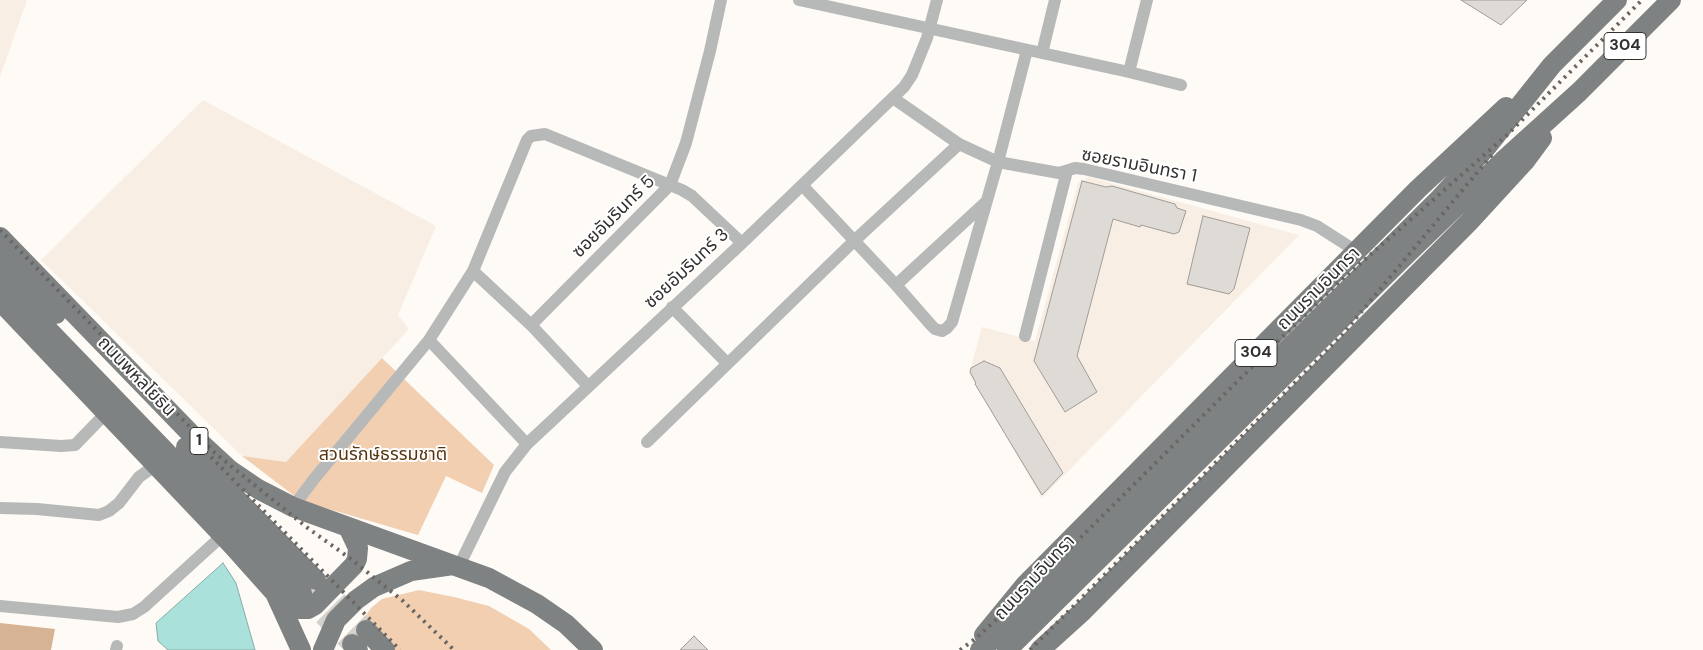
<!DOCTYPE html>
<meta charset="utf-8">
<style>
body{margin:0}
canvas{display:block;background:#fefaf6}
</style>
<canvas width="1703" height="650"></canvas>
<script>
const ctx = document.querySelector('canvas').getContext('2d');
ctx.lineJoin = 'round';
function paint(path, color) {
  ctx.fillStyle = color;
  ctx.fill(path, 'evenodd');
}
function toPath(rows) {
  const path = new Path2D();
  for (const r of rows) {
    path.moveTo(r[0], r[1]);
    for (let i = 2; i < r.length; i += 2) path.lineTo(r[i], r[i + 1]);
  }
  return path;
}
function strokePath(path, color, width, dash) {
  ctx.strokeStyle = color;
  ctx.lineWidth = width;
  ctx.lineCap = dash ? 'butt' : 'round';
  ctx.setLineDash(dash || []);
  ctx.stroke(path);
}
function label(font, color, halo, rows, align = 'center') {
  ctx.font = font + ' "DM Sans","Noto Sans Thai",sans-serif';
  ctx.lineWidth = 4;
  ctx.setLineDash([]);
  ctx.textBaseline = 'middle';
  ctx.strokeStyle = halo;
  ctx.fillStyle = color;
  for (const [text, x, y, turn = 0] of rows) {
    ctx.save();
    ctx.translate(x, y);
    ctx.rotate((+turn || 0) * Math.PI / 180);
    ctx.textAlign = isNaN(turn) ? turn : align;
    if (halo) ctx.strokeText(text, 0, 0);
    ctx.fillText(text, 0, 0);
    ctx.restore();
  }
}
const built = toPath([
 [0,0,27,0,0,77],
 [203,100,436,226,398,315,409,329,286,462,242,456,41,260],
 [1089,177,1299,235,1042,498,969,374,982,327,1035,341,1078,183]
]);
const green = toPath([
 [382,358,494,465,482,493,446,476,418,535,301,501,242,456,286,462],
 [419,590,454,597,489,606,529,629,551,650,393,650,364,618,371,608,382,599]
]);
const forest = toPath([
 [0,623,55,629,51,650,0,650]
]);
const water = toPath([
 [223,563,236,583,255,650,168,650,158,641,156,623,223,563]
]);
const building = toPath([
 [1461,0,1527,0,1501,25,1461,0],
 [1082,181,1106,187,1112,186,1175,204,1177,208,1186,211,1179,232,1174,234,1141,225,1140,227,1113,219,1077,356,1097,392,1065,412,1034,361,1082,181],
 [1203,216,1250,228,1234,289,1229,294,1187,284,1203,216],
 [984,361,1000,368,1063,473,1042,495,975,384,976,383,970,372,971,368,984,361],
 [694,636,708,650,680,650,694,636]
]);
const primaryTunnel = toPath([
 [316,580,366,630],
 [302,594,352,644]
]);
const street = toPath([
 [799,0,1129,72,1181,85],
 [1042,53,1055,0],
 [1129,72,1147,0],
 [893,98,959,144,998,162,1059,173,1075,168,1084,169,1301,220,1317,226,1356,251],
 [802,185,896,285,931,325,935,329,942,331,947,328,952,322,998,162,1027,50],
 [473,271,531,325,588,386],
 [896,285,986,202],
 [672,307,727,363],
 [531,325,670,185,686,143,710,51,721,0],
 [1025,336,1067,171],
 [429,340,527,444],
 [0,442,61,446,75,445,107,412],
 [647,442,854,241,959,144],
 [293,507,314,479,429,340,473,271,527,140,531,136,545,134,682,190,692,196,742,243],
 [0,508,37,509,99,515,109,511,119,503,139,477,156,465],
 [459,566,505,472,527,444,742,243,904,87,912,75,927,38,937,0],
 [0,606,118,617,133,614,144,607,223,535],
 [116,650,117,646]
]);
const primary = toPath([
 [0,237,192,435,230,470,258,489,293,507,453,565],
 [0,257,56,314],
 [0,280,302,593],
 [0,301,233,546,275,593,301,650],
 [186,447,316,580],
 [275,593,290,606,299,609,308,609,315,605,354,565,357,559,358,548,348,527],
 [366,630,385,650],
 [984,635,1025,585,1418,189,1506,107],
 [352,644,358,650],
 [323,650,336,620,356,600,374,587,411,571,453,565,489,578,537,604,566,624,593,650],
 [980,650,1002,632,1440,198,1485,149,1552,65,1617,0],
 [1007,650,1406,255,1505,159,1579,92,1671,0],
 [1040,650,1083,611,1469,222,1525,161,1542,138]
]);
const rail = toPath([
 [0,230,215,453,309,529,351,559,403,601,454,650],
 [211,457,400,650],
 [960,650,975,639,1019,599,1274,345,1337,284,1507,135,1642,0],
 [1030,650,1342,335,1495,151]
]);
const shields = [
 [1625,46,42],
 [1256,353,42],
 [199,441,18]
];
const shieldNames = [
 ["304",1625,46],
 ["304",1256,353],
 ["1",199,441]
];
const streetNames = [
 ["ซอยรามอินทรา 1",1139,166,11],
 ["ซอยอัมรินทร์ 5",614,217,-45],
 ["ซอยอัมรินทร์ 3",687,269,-43],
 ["ถนนรามอินทรา",1319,289,-45],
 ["ถนนพหลโยธิน",136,377,46],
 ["ถนนรามอินทรา",1035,578,-47]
];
const parkNames = [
 ["สวนรักษ์ธรรมชาติ",383,455]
];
paint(built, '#f8eee4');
paint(green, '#f2cfb0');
paint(forest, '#d5b394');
paint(water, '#aae1db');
strokePath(water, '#86aca8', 1);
paint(building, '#dedad6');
strokePath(building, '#a09c98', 1);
strokePath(primaryTunnel, '#d5d2ce', 20, [20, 10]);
strokePath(street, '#b7b9b9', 12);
strokePath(primary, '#7e8282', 20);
strokePath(rail, '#696664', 4, [2.5, 5]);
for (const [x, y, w] of shields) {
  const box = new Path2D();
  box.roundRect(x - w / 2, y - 13.5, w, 27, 4);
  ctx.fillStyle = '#fff';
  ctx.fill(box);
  strokePath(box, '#333130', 1);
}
label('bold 16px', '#333130', null, shieldNames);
label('18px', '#333130', '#fff', streetNames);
label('18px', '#57350f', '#fff', parkNames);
</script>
